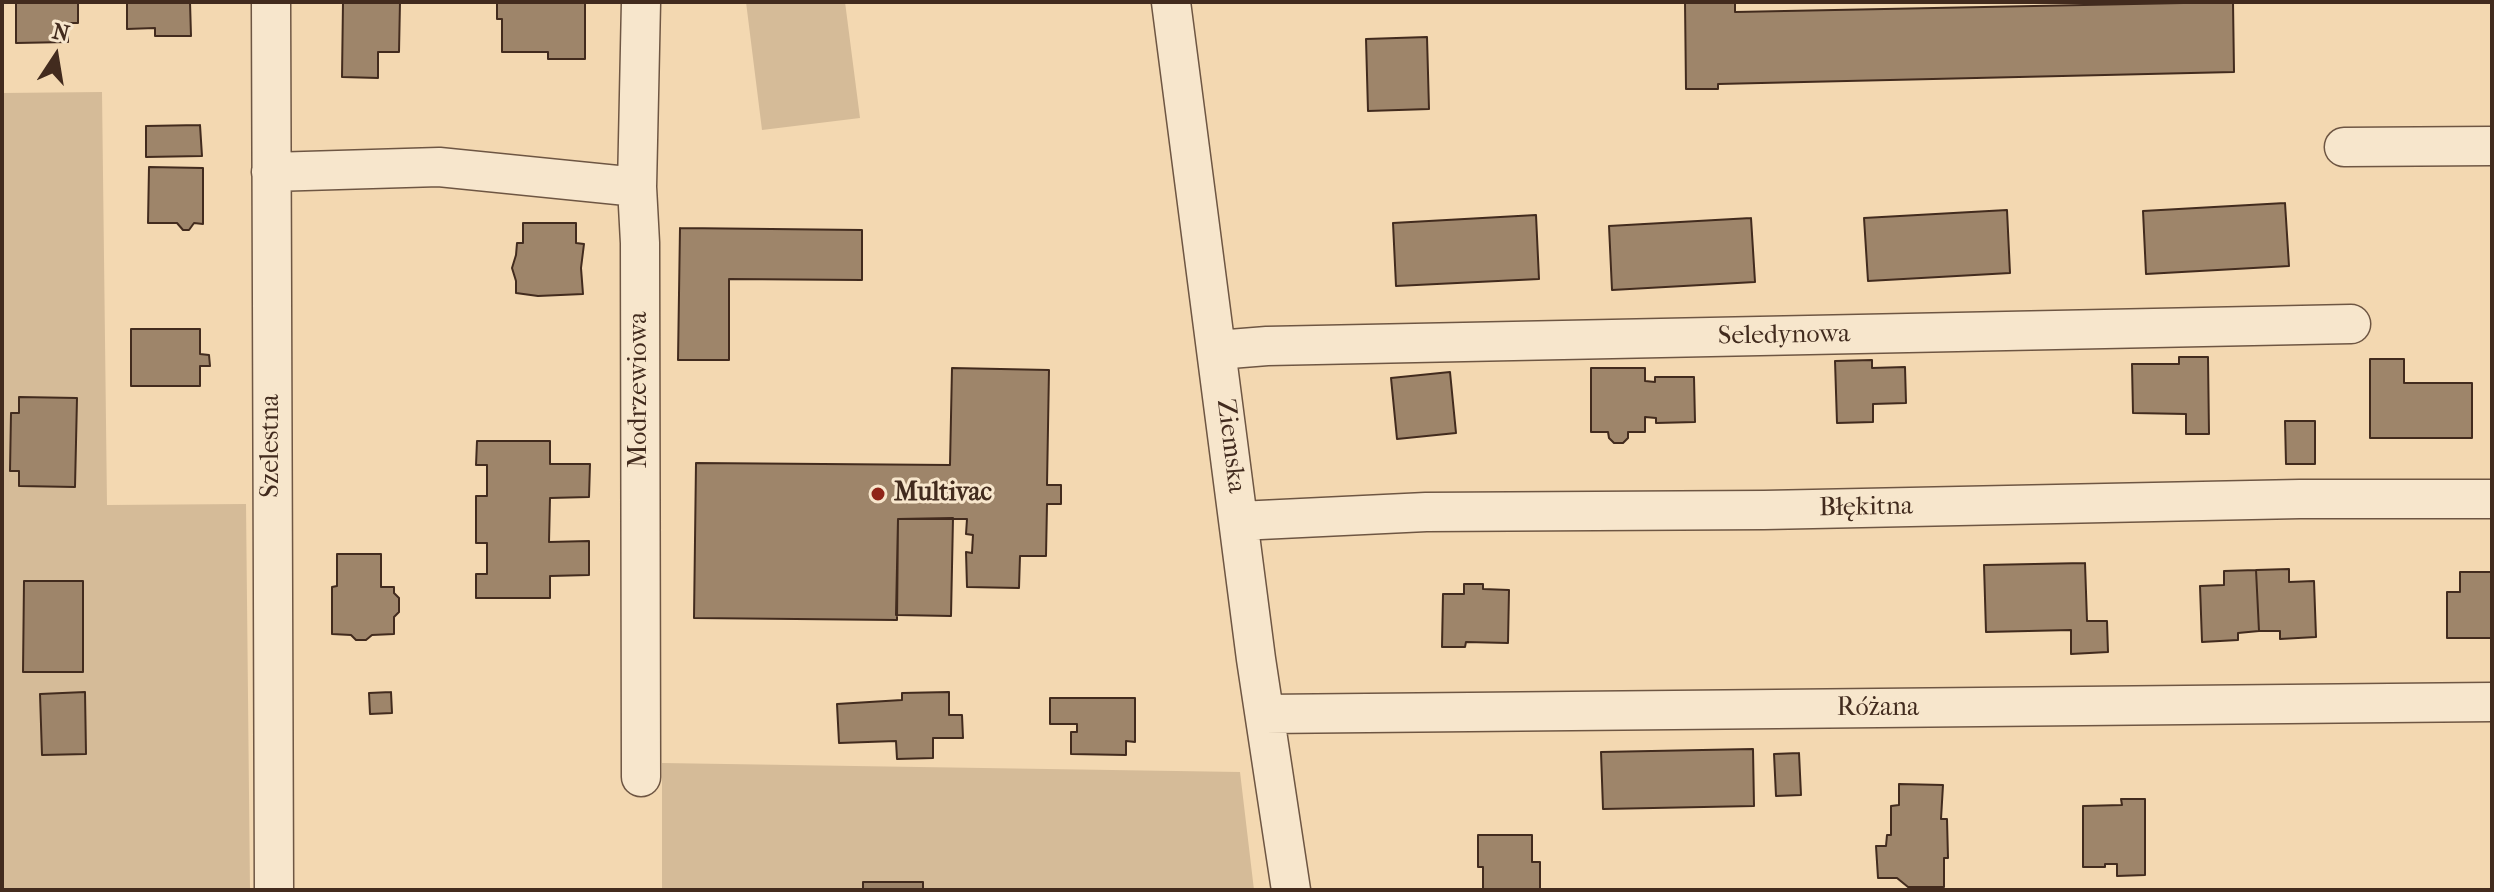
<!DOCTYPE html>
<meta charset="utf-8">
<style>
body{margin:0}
#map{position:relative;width:2494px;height:892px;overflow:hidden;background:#f3d8b1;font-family:"IM FELL French Canon",serif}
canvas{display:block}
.frame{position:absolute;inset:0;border:4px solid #422b1e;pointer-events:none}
.north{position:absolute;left:16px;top:16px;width:80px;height:80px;-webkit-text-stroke:6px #f7e6cc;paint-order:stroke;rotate:12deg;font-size:22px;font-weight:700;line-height:32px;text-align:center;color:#422b1e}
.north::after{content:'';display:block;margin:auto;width:28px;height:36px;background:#422b1e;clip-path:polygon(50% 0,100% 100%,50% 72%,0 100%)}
</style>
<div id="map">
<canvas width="2494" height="892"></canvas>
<div class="frame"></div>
<div class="north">N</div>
</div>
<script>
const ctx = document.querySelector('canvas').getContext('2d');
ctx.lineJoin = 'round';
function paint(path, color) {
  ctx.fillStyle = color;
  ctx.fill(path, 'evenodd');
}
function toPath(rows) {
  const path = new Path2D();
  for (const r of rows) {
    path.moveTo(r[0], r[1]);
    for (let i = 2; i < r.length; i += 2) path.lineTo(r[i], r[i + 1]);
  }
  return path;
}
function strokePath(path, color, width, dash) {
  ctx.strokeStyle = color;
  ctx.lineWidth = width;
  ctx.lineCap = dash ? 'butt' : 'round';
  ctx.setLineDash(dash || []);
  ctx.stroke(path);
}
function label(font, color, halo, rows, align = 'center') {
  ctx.font = font + ' "IM FELL French Canon",serif';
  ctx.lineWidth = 6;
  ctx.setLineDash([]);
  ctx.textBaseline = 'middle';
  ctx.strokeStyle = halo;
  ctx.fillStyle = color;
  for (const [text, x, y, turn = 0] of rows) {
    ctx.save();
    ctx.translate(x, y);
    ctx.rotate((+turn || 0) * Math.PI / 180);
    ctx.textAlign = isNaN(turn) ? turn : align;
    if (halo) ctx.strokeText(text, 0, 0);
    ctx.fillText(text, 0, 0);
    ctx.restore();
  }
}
const green = toPath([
 [746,2,845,2,860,118,762,130],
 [102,92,107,505,246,504,250,890,2,890,2,93],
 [662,763,1240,772,1254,890,662,890]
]);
const building = toPath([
 [16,2,78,2,78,23,68,23,68,42,16,43,16,2],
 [127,2,190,2,191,36,155,36,155,28,127,29,127,2],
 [343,2,400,2,399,52,378,52,378,78,342,77,343,2],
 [497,2,585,2,585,59,548,59,548,52,502,52,502,19,497,19,497,2],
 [1685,2,1735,2,1735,12,2233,2,2234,72,1718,84,1718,89,1686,89,1685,2],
 [1427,37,1429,109,1368,111,1366,39,1427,37],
 [200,125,202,156,146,157,146,126,200,125],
 [149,167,203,168,203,224,194,223,189,230,183,230,177,223,148,223,149,167],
 [2285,203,2289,266,2146,274,2143,211,2285,203],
 [2007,210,2010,273,1868,281,1864,218,2007,210],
 [1536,215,1539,279,1396,286,1393,223,1536,215],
 [1751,218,1755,282,1612,290,1609,226,1751,218],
 [523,223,576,223,576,243,584,244,581,268,583,294,538,296,516,293,516,281,512,268,516,255,517,243,523,243,523,223],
 [680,228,862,230,862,280,729,279,729,360,678,360,680,228],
 [131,329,200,329,200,354,209,355,210,366,200,366,200,386,131,386,131,329],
 [2179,357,2208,357,2209,434,2186,434,2186,414,2133,413,2132,364,2179,364,2179,357],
 [2370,359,2404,359,2404,383,2472,383,2472,438,2370,438,2370,359],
 [1872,360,1872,368,1905,367,1906,403,1873,404,1873,422,1837,423,1835,361,1872,360],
 [952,368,1049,370,1047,485,1061,485,1061,504,1047,504,1046,556,1020,556,1019,588,967,587,966,552,972,553,973,535,966,534,967,519,898,519,897,620,694,618,696,463,950,465,952,368],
 [1591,368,1645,368,1645,381,1655,382,1655,377,1694,377,1695,422,1656,423,1656,418,1645,417,1645,432,1628,432,1628,438,1623,443,1614,443,1609,438,1608,432,1591,432,1591,368],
 [1450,372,1456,433,1397,439,1391,378,1450,372],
 [19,397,77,398,75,487,19,486,19,471,10,471,11,413,19,413,19,397],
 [2285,421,2315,421,2315,464,2286,464,2285,421],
 [477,441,550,441,550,464,590,464,589,497,550,498,549,542,589,541,589,575,550,576,550,598,476,598,476,574,487,574,487,543,476,543,476,496,487,496,487,465,476,465,477,441],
 [953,518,951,616,896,615,898,519,953,518],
 [337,554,381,554,381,587,394,587,394,593,399,598,399,612,394,617,394,634,372,635,366,640,356,640,351,635,332,634,332,587,337,586,337,554],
 [2085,563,2087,621,2107,621,2108,652,2071,654,2071,630,1986,632,1984,565,2085,563],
 [2289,569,2289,582,2314,581,2316,637,2280,639,2280,631,2259,631,2256,570,2289,569],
 [2256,570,2259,631,2238,633,2238,640,2202,642,2200,586,2224,585,2224,571,2256,570],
 [2460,572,2492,572,2492,638,2447,638,2447,592,2460,592,2460,572],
 [24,581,83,581,83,672,23,672,24,581],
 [1464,584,1483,584,1483,589,1509,590,1508,643,1466,642,1465,647,1442,647,1443,594,1464,594,1464,584],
 [85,692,86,754,42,755,40,694,85,692],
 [391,692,392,713,370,714,369,693,391,692],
 [949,692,949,715,962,715,963,738,933,738,933,758,897,759,896,741,839,743,837,704,902,700,902,693,949,692],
 [1050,698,1135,698,1135,742,1126,741,1126,755,1071,754,1071,732,1077,732,1077,724,1050,724,1050,698],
 [1753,749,1754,806,1603,809,1601,752,1753,749],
 [1799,753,1801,795,1776,796,1774,754,1799,753],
 [1899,784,1943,785,1941,819,1947,819,1948,858,1944,858,1944,887,1908,887,1897,878,1878,878,1876,846,1886,846,1887,835,1891,835,1891,806,1899,805,1899,784],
 [2121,799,2145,799,2145,875,2117,876,2117,864,2105,864,2105,867,2083,867,2083,806,2122,805,2121,799],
 [1478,835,1532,835,1532,862,1540,862,1540,890,1483,890,1483,867,1478,867,1478,835],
 [863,882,923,882,923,890,863,890,863,882]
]);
const minor = toPath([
 [271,2,274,890],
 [1171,2,1256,659,1291,890],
 [2344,147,2492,146],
 [271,172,439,167,637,187],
 [1217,350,1267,346,2351,324],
 [1239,521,1426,512,1764,510,2300,499,2492,499],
 [1265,714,2492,702],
 [641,777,640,243,637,187,641,2]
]);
const markers = [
 [878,494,8,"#8f2418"]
];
const streetNames = [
 ["Seledynowa",1784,336,-1],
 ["Modrzewiowa",640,390,-90],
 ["Szelestna",272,446,-90],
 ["Ziemska",1230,446,83],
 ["Błękitna",1866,508,-1],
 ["Różana",1878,709]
];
const poiNames = [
 ["Multivac",894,494]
];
paint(green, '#d5bb98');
paint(building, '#9e856a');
strokePath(building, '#422b1e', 2);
strokePath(minor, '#6e5643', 41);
strokePath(minor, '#f7e6cc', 38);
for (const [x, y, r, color] of markers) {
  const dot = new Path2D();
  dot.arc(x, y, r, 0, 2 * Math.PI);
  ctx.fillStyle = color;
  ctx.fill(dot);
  strokePath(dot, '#f7e6cc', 3);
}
label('26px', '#422b1e', '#f7e6cc', streetNames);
label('bold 26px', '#422b1e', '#f7e6cc', poiNames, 'left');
</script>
